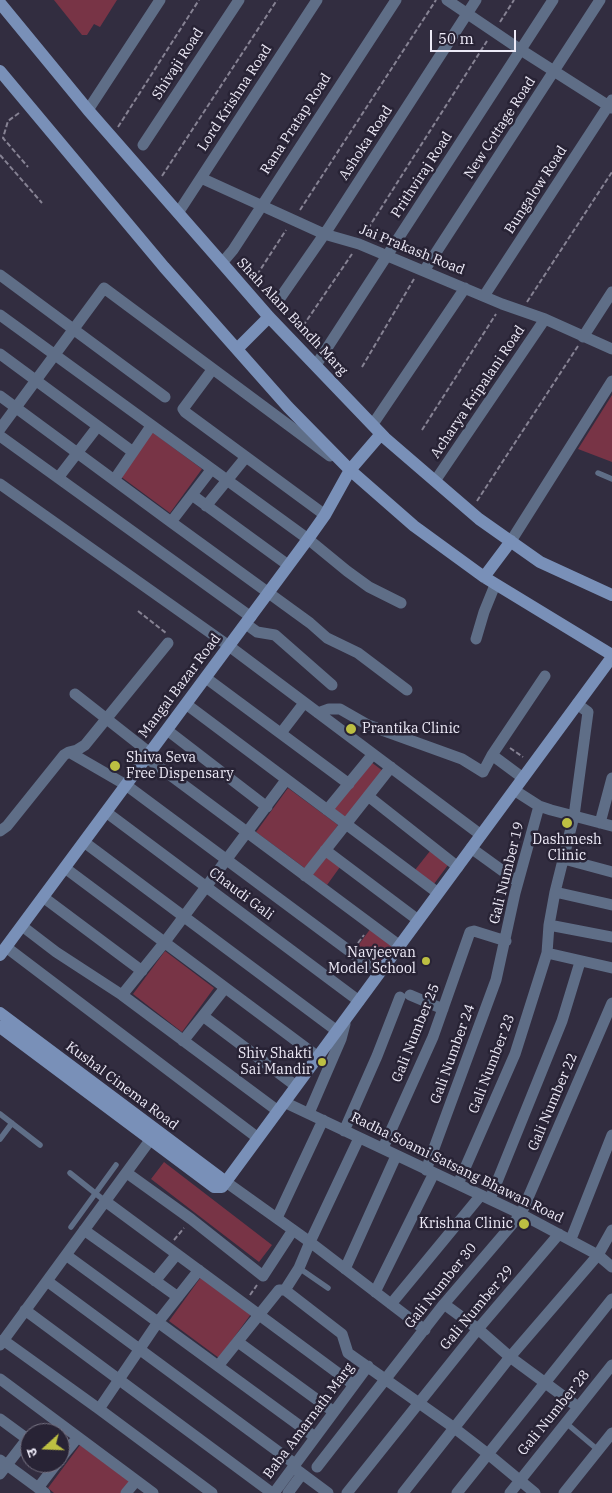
<!DOCTYPE html>
<meta charset="utf-8">
<style>
body{margin:0}
#map{position:relative;width:612px;height:1493px;overflow:hidden;background:#322d40;font-family:"IBM Plex Serif","Noto Sans Devanagari",serif}
canvas{display:block}
.north{position:absolute;left:20px;top:1423px;width:50px;height:50px;box-sizing:border-box;background:#282335;border:1px solid #777383;border-radius:50%;rotate:250deg;font-size:14px;font-weight:700;line-height:20px;text-align:center;color:#edeaf7}
.north::after{content:'';display:block;margin:auto;width:18px;height:22px;background:#bdbf42;clip-path:polygon(50% 0,100% 100%,50% 72%,0 100%)}
.scale{position:absolute;left:430px;top:30px;width:86px;height:22px;box-sizing:border-box;border:2px solid #edeaf7;border-top:0;padding-left:6px;font-size:15px;line-height:18px;white-space:nowrap;color:#edeaf7;-webkit-text-stroke:4px #282335;paint-order:stroke}
</style>
<div id="map">
<canvas width="612" height="1493"></canvas>
<div class="north">उ</div>
<div class="scale">50 m</div>
</div>
<script>
const ctx = document.querySelector('canvas').getContext('2d');
ctx.lineJoin = 'round';
function paint(path, color) {
  ctx.fillStyle = color;
  ctx.fill(path, 'evenodd');
}
function toPath(rows) {
  const path = new Path2D();
  for (const r of rows) {
    path.moveTo(r[0], r[1]);
    for (let i = 2; i < r.length; i += 2) path.lineTo(r[i], r[i + 1]);
  }
  return path;
}
function strokePath(path, color, width, dash) {
  ctx.strokeStyle = color;
  ctx.lineWidth = width;
  ctx.lineCap = dash ? 'butt' : 'round';
  ctx.setLineDash(dash || []);
  ctx.stroke(path);
}
function label(font, color, halo, rows, align = 'center') {
  ctx.font = font + ' "IBM Plex Serif",serif';
  ctx.lineWidth = 5;
  ctx.setLineDash([]);
  ctx.textBaseline = 'middle';
  ctx.strokeStyle = halo;
  ctx.fillStyle = color;
  for (const [text, x, y, turn = 0] of rows) {
    ctx.save();
    ctx.translate(x, y);
    ctx.rotate((+turn || 0) * Math.PI / 180);
    ctx.textAlign = isNaN(turn) ? turn : align;
    if (halo) ctx.strokeText(text, 0, 0);
    ctx.fillText(text, 0, 0);
    ctx.restore();
  }
}
const green = toPath([
 [54,0,117,0,100,27,94,24,87,35,82,35],
 [612,395,612,462,578,449],
 [152,432,202,469,170,513,120,476],
 [371,762,383,771,345,819,332,809],
 [288,788,338,825,306,869,256,832],
 [430,851,448,865,434,884,415,870],
 [325,856,340,867,327,885,312,874],
 [371,928,395,946,378,969,354,951],
 [165,951,214,988,182,1032,133,994],
 [164,1162,272,1245,259,1262,151,1179],
 [201,1277,251,1314,219,1358,169,1321],
 [80,1445,130,1481,121,1493,54,1493,48,1488]
]);
const path = toPath([
 [500,22,514,0],
 [19,113,8,121,3,138,28,167],
 [118,127,199,0],
 [0,155,42,203],
 [162,176,277,0],
 [300,210,436,0],
 [364,235,487,41],
 [253,281,286,230],
 [527,302,612,172],
 [303,326,352,254],
 [362,367,414,279],
 [422,430,496,314],
 [477,501,578,346],
 [138,611,166,633],
 [510,748,523,757],
 [358,943,364,935],
 [174,1240,184,1228],
 [250,1295,257,1285]
]);
const lane = toPath([
 [598,473,612,479],
 [0,1114,40,1145],
 [0,1139,12,1123],
 [70,1173,105,1201],
 [71,1227,116,1165],
 [299,1268,328,1288],
 [566,1423,598,1450]
]);
const street = toPath([
 [447,0,521,50,612,108],
 [88,110,160,0],
 [143,145,239,0],
 [201,178,324,234,359,244,502,304,545,319,612,349],
 [178,213,317,0],
 [222,263,233,250,396,0],
 [424,271,600,0],
 [0,275,165,397],
 [484,296,612,100],
 [278,301,328,229,476,0],
 [0,315,308,539,347,571,369,587,401,603],
 [583,337,612,292],
 [0,354,133,452],
 [316,365,553,0],
 [212,370,183,409,185,412,325,515],
 [0,396,171,522,310,623,327,638,358,653,407,690],
 [373,424,465,288],
 [0,429,104,288,330,456],
 [0,436,251,617],
 [58,478,98,426],
 [114,480,151,426],
 [435,481,545,319],
 [0,484,229,646,481,835],
 [192,495,288,565],
 [206,506,246,457],
 [171,522,211,470],
 [511,541,612,381],
 [246,624,257,632,275,635,332,685],
 [476,639,484,612,495,585],
 [206,678,349,784],
 [75,694,150,753],
 [186,704,438,893],
 [318,713,329,709,340,709,368,725,462,759,483,772,492,755,545,676],
 [167,730,267,807],
 [281,733,304,703],
 [69,752,126,785,379,973],
 [492,755,523,778],
 [146,757,400,946],
 [514,790,539,806,551,810,612,826],
 [368,796,458,867],
 [327,810,373,754],
 [106,812,359,1001],
 [600,823,612,778],
 [0,831,7,826,64,755,69,752,77,750,85,745,168,643],
 [84,842,337,1031],
 [471,848,518,882],
 [325,850,418,920],
 [564,859,612,872],
 [65,868,318,1057],
 [305,876,391,767],
 [555,892,612,905],
 [43,897,142,971],
 [549,925,612,937],
 [22,926,56,952,122,995,278,1111],
 [6,947,258,1138],
 [547,953,612,968],
 [122,995,164,943,286,780],
 [410,995,443,1009],
 [203,1016,296,1086],
 [183,1041,225,988],
 [284,1102,521,1214,598,1255,612,1267],
 [309,1113,341,1039,345,1024],
 [344,1131,377,1056,400,997],
 [383,1148,433,1037,470,932,474,931,506,941],
 [426,1170,496,980,515,893,539,806],
 [127,1173,191,1219,263,1276,293,1230],
 [226,1182,310,1242,425,1330],
 [458,1184,515,1054,547,953,549,925,555,892,574,816,588,712,577,704],
 [490,1199,562,1021,580,962],
 [105,1201,354,1385],
 [277,1218,323,1120],
 [84,1230,178,1297],
 [571,1239,612,1135],
 [66,1255,315,1437],
 [345,1269,396,1156],
 [47,1281,295,1464],
 [155,1281,177,1254],
 [285,1290,342,1334,348,1353,453,1427,488,1454,535,1493],
 [375,1292,434,1173],
 [391,1304,481,1195],
 [444,1304,478,1329,510,1357,578,1407],
 [25,1310,272,1493],
 [3,1340,99,1409,212,1493],
 [238,1342,334,1412],
 [0,1345,156,1132],
 [218,1366,279,1290,285,1290,299,1268,310,1242,359,1138],
 [0,1379,153,1493],
 [99,1409,158,1322,199,1270],
 [0,1419,30,1441],
 [60,1459,78,1437],
 [0,1460,45,1493],
 [293,1467,328,1493],
 [317,1467,444,1304,521,1214,612,1003],
 [0,1474,27,1439],
 [38,1488,57,1463],
 [126,1493,136,1481],
 [274,1493,368,1366],
 [288,1493,302,1474],
 [347,1493,478,1329,559,1234],
 [403,1493,510,1357,598,1255,612,1230],
 [457,1493,612,1299],
 [510,1493,612,1365],
 [564,1493,612,1433]
]);
const secondary = toPath([
 [0,3,88,110,222,263,269,317,385,438,479,519,540,562,612,595],
 [0,71,164,267,288,407,350,470,414,526,484,577,612,655],
 [237,349,269,317],
 [484,577,511,541],
 [0,955,308,539,325,515,350,470,381,434],
 [0,1013,226,1182],
 [0,1027,214,1187,222,1187,612,657]
]);
const markers = [
 [351,729,6,"#bdbf42"],
 [115,766,6,"#bdbf42"],
 [567,823,6,"#bdbf42"],
 [426,961,5,"#bdbf42"],
 [322,1062,5,"#bdbf42"],
 [524,1224,6,"#bdbf42"]
];
const streetNames = [
 ["Shivaji Road",178,64,-57],
 ["Lord Krishna Road",235,98,-57],
 ["Rana Pratap Road",296,124,-57],
 ["New Cottage Road",500,128,-57],
 ["Ashoka Road",366,143,-57],
 ["Prithviraj Road",422,175,-57],
 ["Bungalow Road",536,190,-57],
 ["Jai Prakash Road",412,250,22],
 ["Shah Alam Bandh Marg",292,317,47],
 ["Acharya Kripalani Road",478,392,-56],
 ["Mangal Bazar Road",180,686,-53],
 ["Gali Number 19",507,873,-76],
 ["Chaudi Gali",241,894,37],
 ["Gali Number 25",416,1033,-68],
 ["Gali Number 24",453,1054,-70],
 ["Gali Number 23",492,1064,-69],
 ["Kushal Cinema Road",122,1086,37],
 ["Gali Number 22",553,1102,-67],
 ["Radha Soami Satsang Bhawan Road",457,1168,26],
 ["Gali Number 30",441,1286,-51],
 ["Gali Number 29",477,1308,-50],
 ["Gali Number 28",554,1413,-51],
 ["Baba Amarnath Marg",309,1421,-53]
];
const poiNames = [
 ["Prantika Clinic",362,729,"left"],
 ["Shiva Seva",126,758,"left"],
 ["Free Dispensary",126,774,"left"],
 ["Dashmesh",567,840,"center"],
 ["Clinic",567,856,"center"],
 ["Navjeevan",416,953],
 ["Model School",416,969],
 ["Shiv Shakti",312,1054],
 ["Sai Mandir",312,1070],
 ["Krishna Clinic",513,1224]
];
paint(green, '#783446');
strokePath(path, '#868293', 2, [5, 2.5]);
strokePath(lane, '#5f6e87', 5.5);
strokePath(street, '#5f6e87', 11);
strokePath(secondary, '#7990b8', 12);
for (const [x, y, r, color] of markers) {
  const dot = new Path2D();
  dot.arc(x, y, r, 0, 2 * Math.PI);
  ctx.fillStyle = color;
  ctx.fill(dot);
  strokePath(dot, '#282335', 2);
}
label('14px', '#edeaf7', '#282335', streetNames);
label('14px', '#edeaf7', '#282335', poiNames, 'right');
</script>
